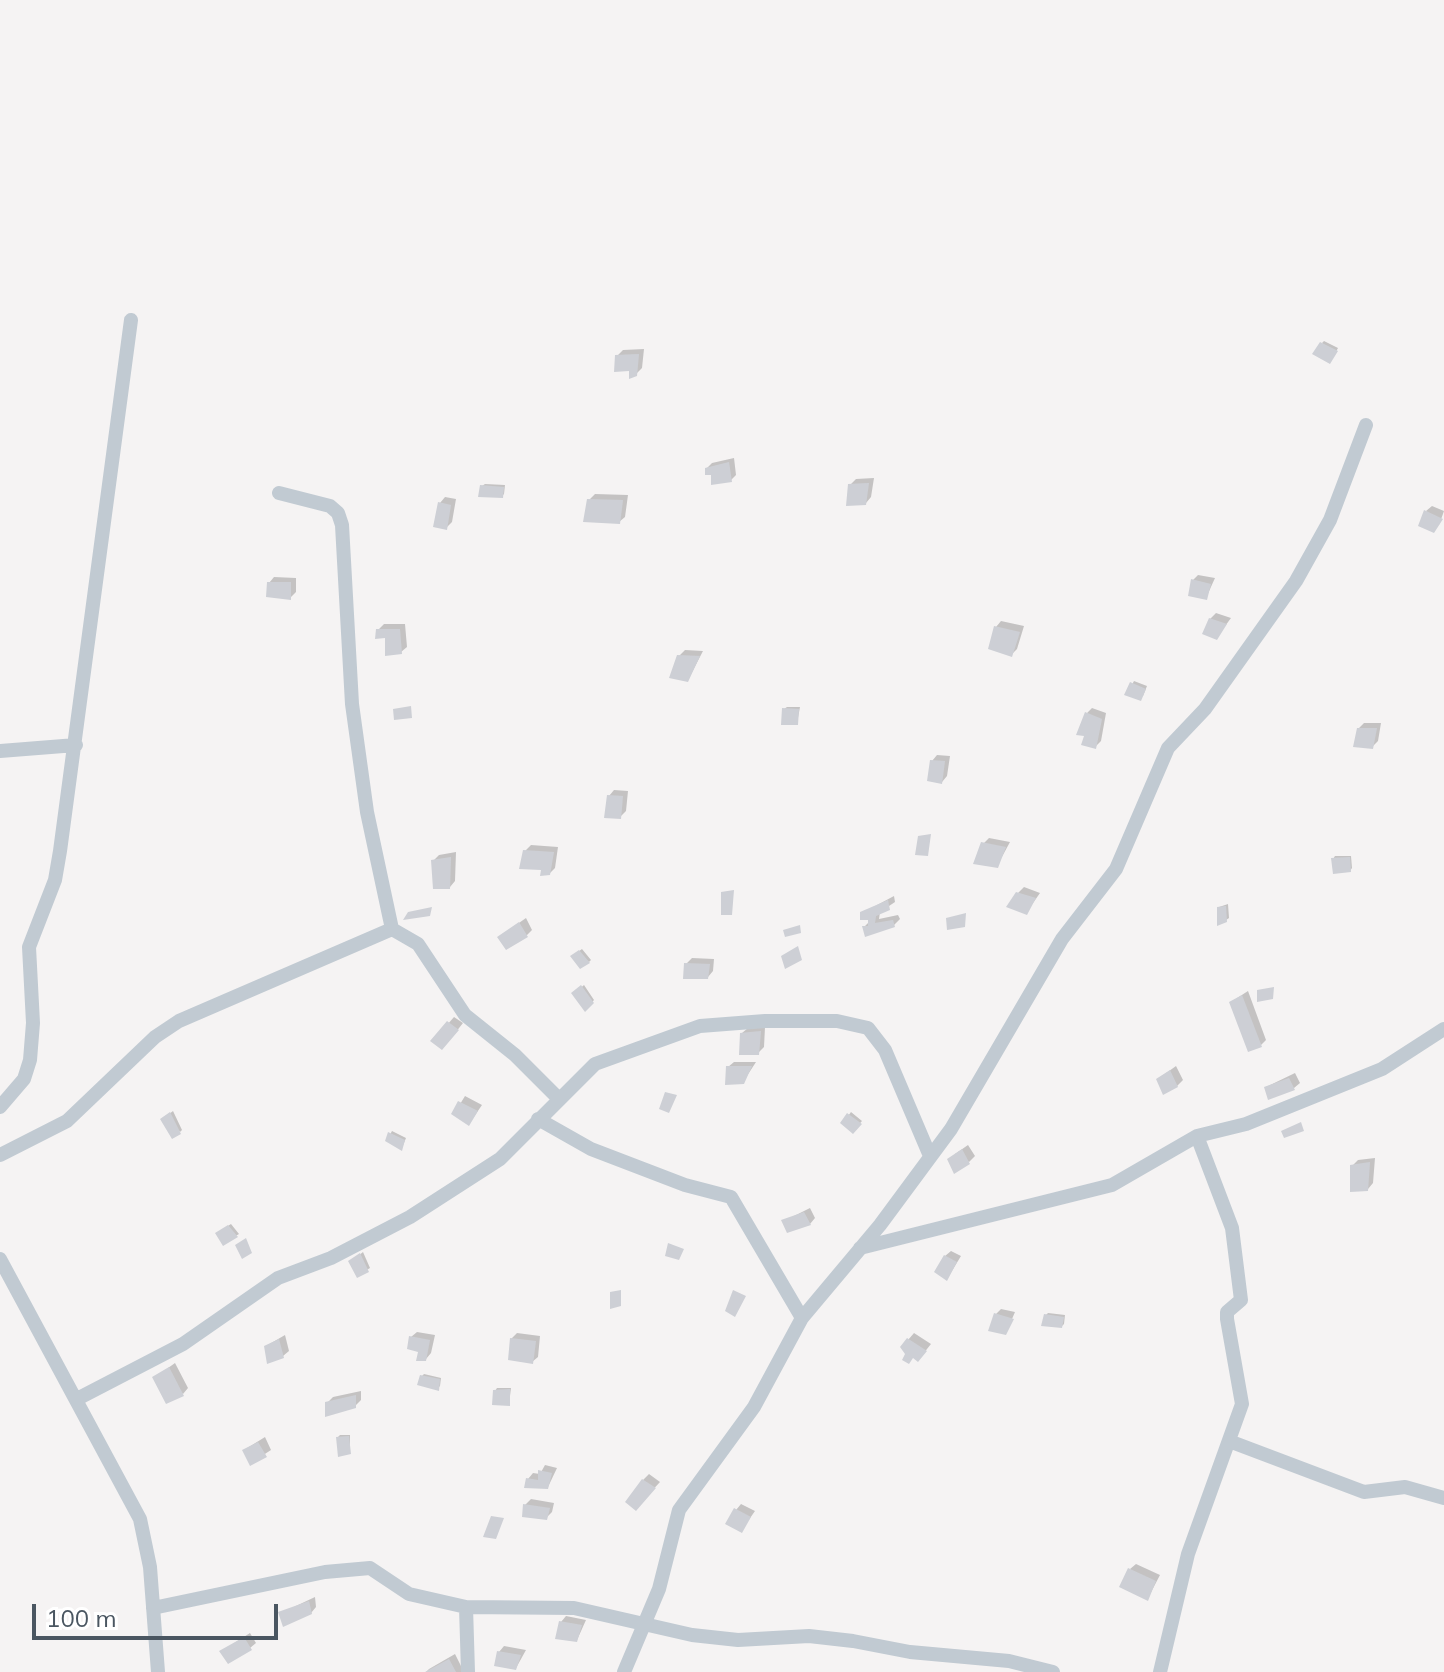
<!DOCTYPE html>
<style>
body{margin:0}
#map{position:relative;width:1444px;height:1672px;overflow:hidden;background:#f5f3f3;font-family:Mulish,sans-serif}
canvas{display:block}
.scale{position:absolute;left:32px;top:1604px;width:246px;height:36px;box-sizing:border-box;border:4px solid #4a5661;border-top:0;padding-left:10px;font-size:24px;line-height:28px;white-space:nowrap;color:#4a5661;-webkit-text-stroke:6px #fff;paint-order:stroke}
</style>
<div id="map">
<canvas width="1444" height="1672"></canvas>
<div class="scale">100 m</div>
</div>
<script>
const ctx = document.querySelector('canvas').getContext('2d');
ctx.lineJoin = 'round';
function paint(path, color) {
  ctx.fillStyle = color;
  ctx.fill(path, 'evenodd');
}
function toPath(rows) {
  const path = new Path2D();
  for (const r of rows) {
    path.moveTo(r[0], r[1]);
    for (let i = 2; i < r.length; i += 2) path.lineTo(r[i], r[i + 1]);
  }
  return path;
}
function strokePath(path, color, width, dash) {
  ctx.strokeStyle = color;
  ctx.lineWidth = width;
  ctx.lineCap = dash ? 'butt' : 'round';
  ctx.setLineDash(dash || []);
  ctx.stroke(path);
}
const shadow = toPath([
 [1324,341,1338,348,1332,359,1322,343],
 [644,349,642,368,636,374,617,356,623,350],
 [734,458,736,475,731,480,707,468,712,463],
 [874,478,871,497,866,503,850,485,856,479],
 [485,484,505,485,504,494,502,496,482,486],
 [595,494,628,495,625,517,619,522,589,500],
 [445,497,456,499,452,522,446,528,440,503],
 [1432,506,1444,511,1439,525,1426,511],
 [1198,575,1215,578,1206,598,1193,580],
 [274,577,296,578,296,592,290,598,269,583],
 [1216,613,1231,618,1217,637,1210,619],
 [1001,621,1024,626,1017,649,1011,655,996,627],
 [384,624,405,624,407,647,401,652,378,630],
 [685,650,703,651,688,680,679,656],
 [1134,681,1147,686,1143,696,1127,694],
 [787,707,800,707,797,723,784,709],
 [1092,708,1106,713,1101,741,1095,747,1087,713],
 [1364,723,1381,723,1378,741,1372,747,1358,729],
 [937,755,950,756,947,776,942,782,932,761],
 [614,790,628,791,626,811,620,817,609,796],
 [989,838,1010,842,997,866,983,844],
 [531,845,558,847,555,868,549,874,525,851],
 [456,852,455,881,450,887,433,861,439,855],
 [1335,856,1351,856,1352,868,1350,871,1333,859],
 [1024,887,1040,893,1026,913,1018,893],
 [894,896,895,902,880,912,879,919,898,915,900,919,894,925,864,927,870,921,862,913],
 [1228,904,1229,918,1226,920,1219,907],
 [526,918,532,930,526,936,506,932],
 [582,949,591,960,589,962,575,954],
 [692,958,714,959,713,971,708,977,686,964],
 [584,985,594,1000,586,1009,574,994],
 [1248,991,1266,1040,1261,1045,1231,1002],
 [454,1017,463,1023,448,1042,433,1041],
 [765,1027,764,1047,758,1053,742,1033,748,1028],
 [734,1062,756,1062,743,1082,728,1067],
 [1176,1066,1183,1080,1177,1086,1158,1079],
 [1295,1073,1300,1083,1294,1088,1266,1087],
 [465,1096,482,1105,469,1124,454,1114],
 [173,1111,182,1130,180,1132,165,1117],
 [851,1112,862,1121,853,1131,843,1123],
 [392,1131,406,1138,402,1148,387,1140],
 [968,1145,975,1156,969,1162,955,1154],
 [1375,1158,1373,1183,1368,1189,1352,1166,1358,1160],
 [810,1208,815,1218,810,1224,784,1221],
 [231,1224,239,1234,223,1243,220,1231],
 [951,1251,961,1256,947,1279,945,1256],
 [363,1252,370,1268,358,1275,351,1262],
 [1001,1309,1015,1312,1006,1333,996,1314],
 [1048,1313,1065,1315,1064,1324,1062,1326,1046,1315],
 [417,1332,435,1335,431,1353,426,1359,411,1337],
 [517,1333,540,1336,538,1357,532,1362,511,1339],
 [914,1333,931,1344,923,1354,902,1347],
 [285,1335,289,1351,283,1356,266,1346],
 [175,1363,188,1388,183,1394,154,1378],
 [424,1374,441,1378,440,1386,438,1388,422,1376],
 [497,1388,511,1388,509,1404,495,1391],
 [361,1391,361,1400,355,1406,327,1403,333,1397],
 [340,1435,350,1435,350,1452,338,1437],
 [265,1437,271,1450,251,1463,244,1450],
 [545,1465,557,1468,548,1487,528,1479,533,1473,540,1474],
 [649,1474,660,1482,635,1509,643,1480],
 [531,1499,554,1503,552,1512,546,1518,525,1505],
 [741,1504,755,1511,741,1531,736,1510],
 [1136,1564,1160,1575,1148,1598,1130,1569],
 [315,1597,316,1607,311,1613,281,1613],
 [566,1616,586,1620,577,1640,561,1622],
 [250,1633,256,1643,250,1648,222,1651],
 [504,1646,526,1650,516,1668,499,1652],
 [455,1654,464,1672,426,1672,429,1669]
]);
const building = toPath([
 [1320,342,1338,351,1330,364,1312,354],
 [639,354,637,376,629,379,629,371,614,372,615,355],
 [729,462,732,482,711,485,711,475,705,475,705,468],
 [869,483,866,505,846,506,848,484],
 [480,485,504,487,503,498,478,497],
 [587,499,623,500,620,524,583,522],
 [438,502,451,505,447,530,433,527],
 [1424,510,1443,519,1434,533,1418,526],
 [1191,579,1211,584,1207,600,1188,596],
 [267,582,291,582,291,600,266,597],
 [1209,618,1227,624,1217,640,1202,634],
 [994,626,1020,632,1012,657,988,649],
 [376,629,400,629,402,654,385,656,385,638,375,639],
 [677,655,700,656,688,682,669,678],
 [1130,682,1146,689,1141,701,1124,695],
 [411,706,412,718,394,720,393,709],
 [782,708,799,709,798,725,781,725],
 [1085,712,1102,719,1096,749,1081,745,1084,736,1076,735],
 [1357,728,1377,728,1373,749,1353,747],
 [930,760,945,761,942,784,927,781],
 [607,795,623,796,621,819,604,818],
 [931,834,928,856,915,855,918,836],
 [981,842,1006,847,998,868,973,864],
 [523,850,554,852,550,875,540,876,541,870,519,869],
 [451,857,450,889,433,889,431,860],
 [1350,857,1351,872,1333,874,1331,858],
 [734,890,732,915,721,915,721,892],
 [1016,892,1036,898,1027,915,1006,907],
 [888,900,890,910,876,916,875,923,893,920,895,927,865,937,862,926,868,926,868,920,860,920,860,912],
 [1226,906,1227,922,1217,926,1217,907],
 [432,907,430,916,403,920,408,912],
 [966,913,965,927,947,930,946,918],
 [519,922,528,937,506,950,497,937],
 [800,925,801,933,785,937,783,930],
 [798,946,802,960,785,969,781,956],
 [579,950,590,963,580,969,570,956],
 [684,963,710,964,708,979,683,979],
 [581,985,594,1003,585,1012,571,993],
 [1274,987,1273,999,1257,1002,1257,990],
 [1242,995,1262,1047,1248,1052,1229,1002],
 [447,1021,459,1030,442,1050,430,1041],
 [761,1031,759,1055,739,1055,740,1033],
 [726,1066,752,1066,744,1084,725,1085],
 [1170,1070,1178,1087,1163,1095,1156,1079],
 [1289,1078,1295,1090,1268,1100,1264,1087],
 [665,1092,677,1095,669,1113,659,1109],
 [458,1101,478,1111,469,1126,451,1114],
 [170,1112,181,1134,172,1139,160,1119],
 [847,1113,862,1124,853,1134,840,1123],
 [1301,1122,1304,1131,1284,1138,1281,1131],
 [388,1132,405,1140,402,1151,385,1141],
 [962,1149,970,1164,954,1174,947,1159],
 [1370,1162,1368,1191,1350,1192,1350,1165],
 [804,1212,811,1225,787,1233,781,1220],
 [228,1225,238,1237,223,1246,215,1233],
 [246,1238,252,1253,242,1259,235,1245],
 [668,1243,684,1249,679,1260,665,1256],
 [360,1253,369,1272,357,1278,348,1261],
 [944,1255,957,1262,947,1281,934,1272],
 [621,1290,621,1306,610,1309,610,1292],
 [733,1290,746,1296,735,1317,725,1311],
 [994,1313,1014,1319,1006,1335,988,1331],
 [1044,1314,1064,1317,1062,1328,1041,1326],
 [409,1336,430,1340,426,1361,416,1361,418,1352,407,1349],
 [510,1338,536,1341,533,1364,508,1360],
 [907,1338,927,1351,918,1362,913,1358,909,1364,902,1360,905,1354,900,1347],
 [279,1339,284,1358,267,1364,264,1346],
 [169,1367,184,1396,166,1404,152,1377],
 [420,1375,440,1379,439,1391,417,1385],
 [510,1389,510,1406,492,1405,493,1390],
 [356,1395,356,1408,325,1417,325,1402],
 [349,1436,351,1454,338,1457,336,1437],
 [258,1442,267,1457,250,1466,242,1450],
 [538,1470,552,1473,548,1489,524,1488,526,1478,538,1480],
 [642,1479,656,1488,636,1511,625,1502],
 [523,1504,550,1508,547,1520,522,1517],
 [734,1508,751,1517,742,1533,725,1524],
 [491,1516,504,1518,496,1539,483,1537],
 [1128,1568,1156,1581,1148,1601,1119,1587],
 [309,1601,312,1614,283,1627,278,1612],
 [559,1621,582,1625,577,1642,555,1639],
 [244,1637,252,1650,228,1664,219,1651],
 [497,1651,521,1655,516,1670,494,1666],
 [449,1659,456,1672,425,1672]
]);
const street = toPath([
 [279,493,330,506,338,513,342,525,352,704,367,812,392,929,418,944,465,1015,515,1055,558,1098],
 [0,751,76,745],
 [0,1107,24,1079,30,1060,33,1023,29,947,55,880,60,851,131,320],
 [538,1119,591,1149,685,1185,731,1197,802,1318],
 [0,1155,67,1121,155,1037,179,1021,392,929],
 [860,1248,1112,1185,1197,1136,1246,1124,1382,1069,1444,1029],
 [0,1259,140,1519,150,1567,158,1672],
 [77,1399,183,1344,278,1278,331,1258,410,1217,500,1159,595,1064,700,1026,765,1021,837,1021,868,1028,885,1050,930,1156],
 [1229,1441,1364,1492,1405,1487,1444,1498],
 [466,1607,468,1672],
 [153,1608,325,1572,370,1568,409,1594,466,1607,574,1608,692,1635,738,1640,809,1636,853,1641,910,1652,1009,1661,1053,1672],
 [624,1672,659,1589,679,1510,754,1407,802,1318,880,1225,951,1129,1062,939,1116,869,1168,748,1205,709,1296,581,1330,520,1366,425],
 [1160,1672,1188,1554,1242,1404,1227,1319,1227,1312,1241,1300,1232,1228,1197,1136]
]);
paint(shadow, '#0003');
paint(building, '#cdcfd5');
strokePath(street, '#c1cad2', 14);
</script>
